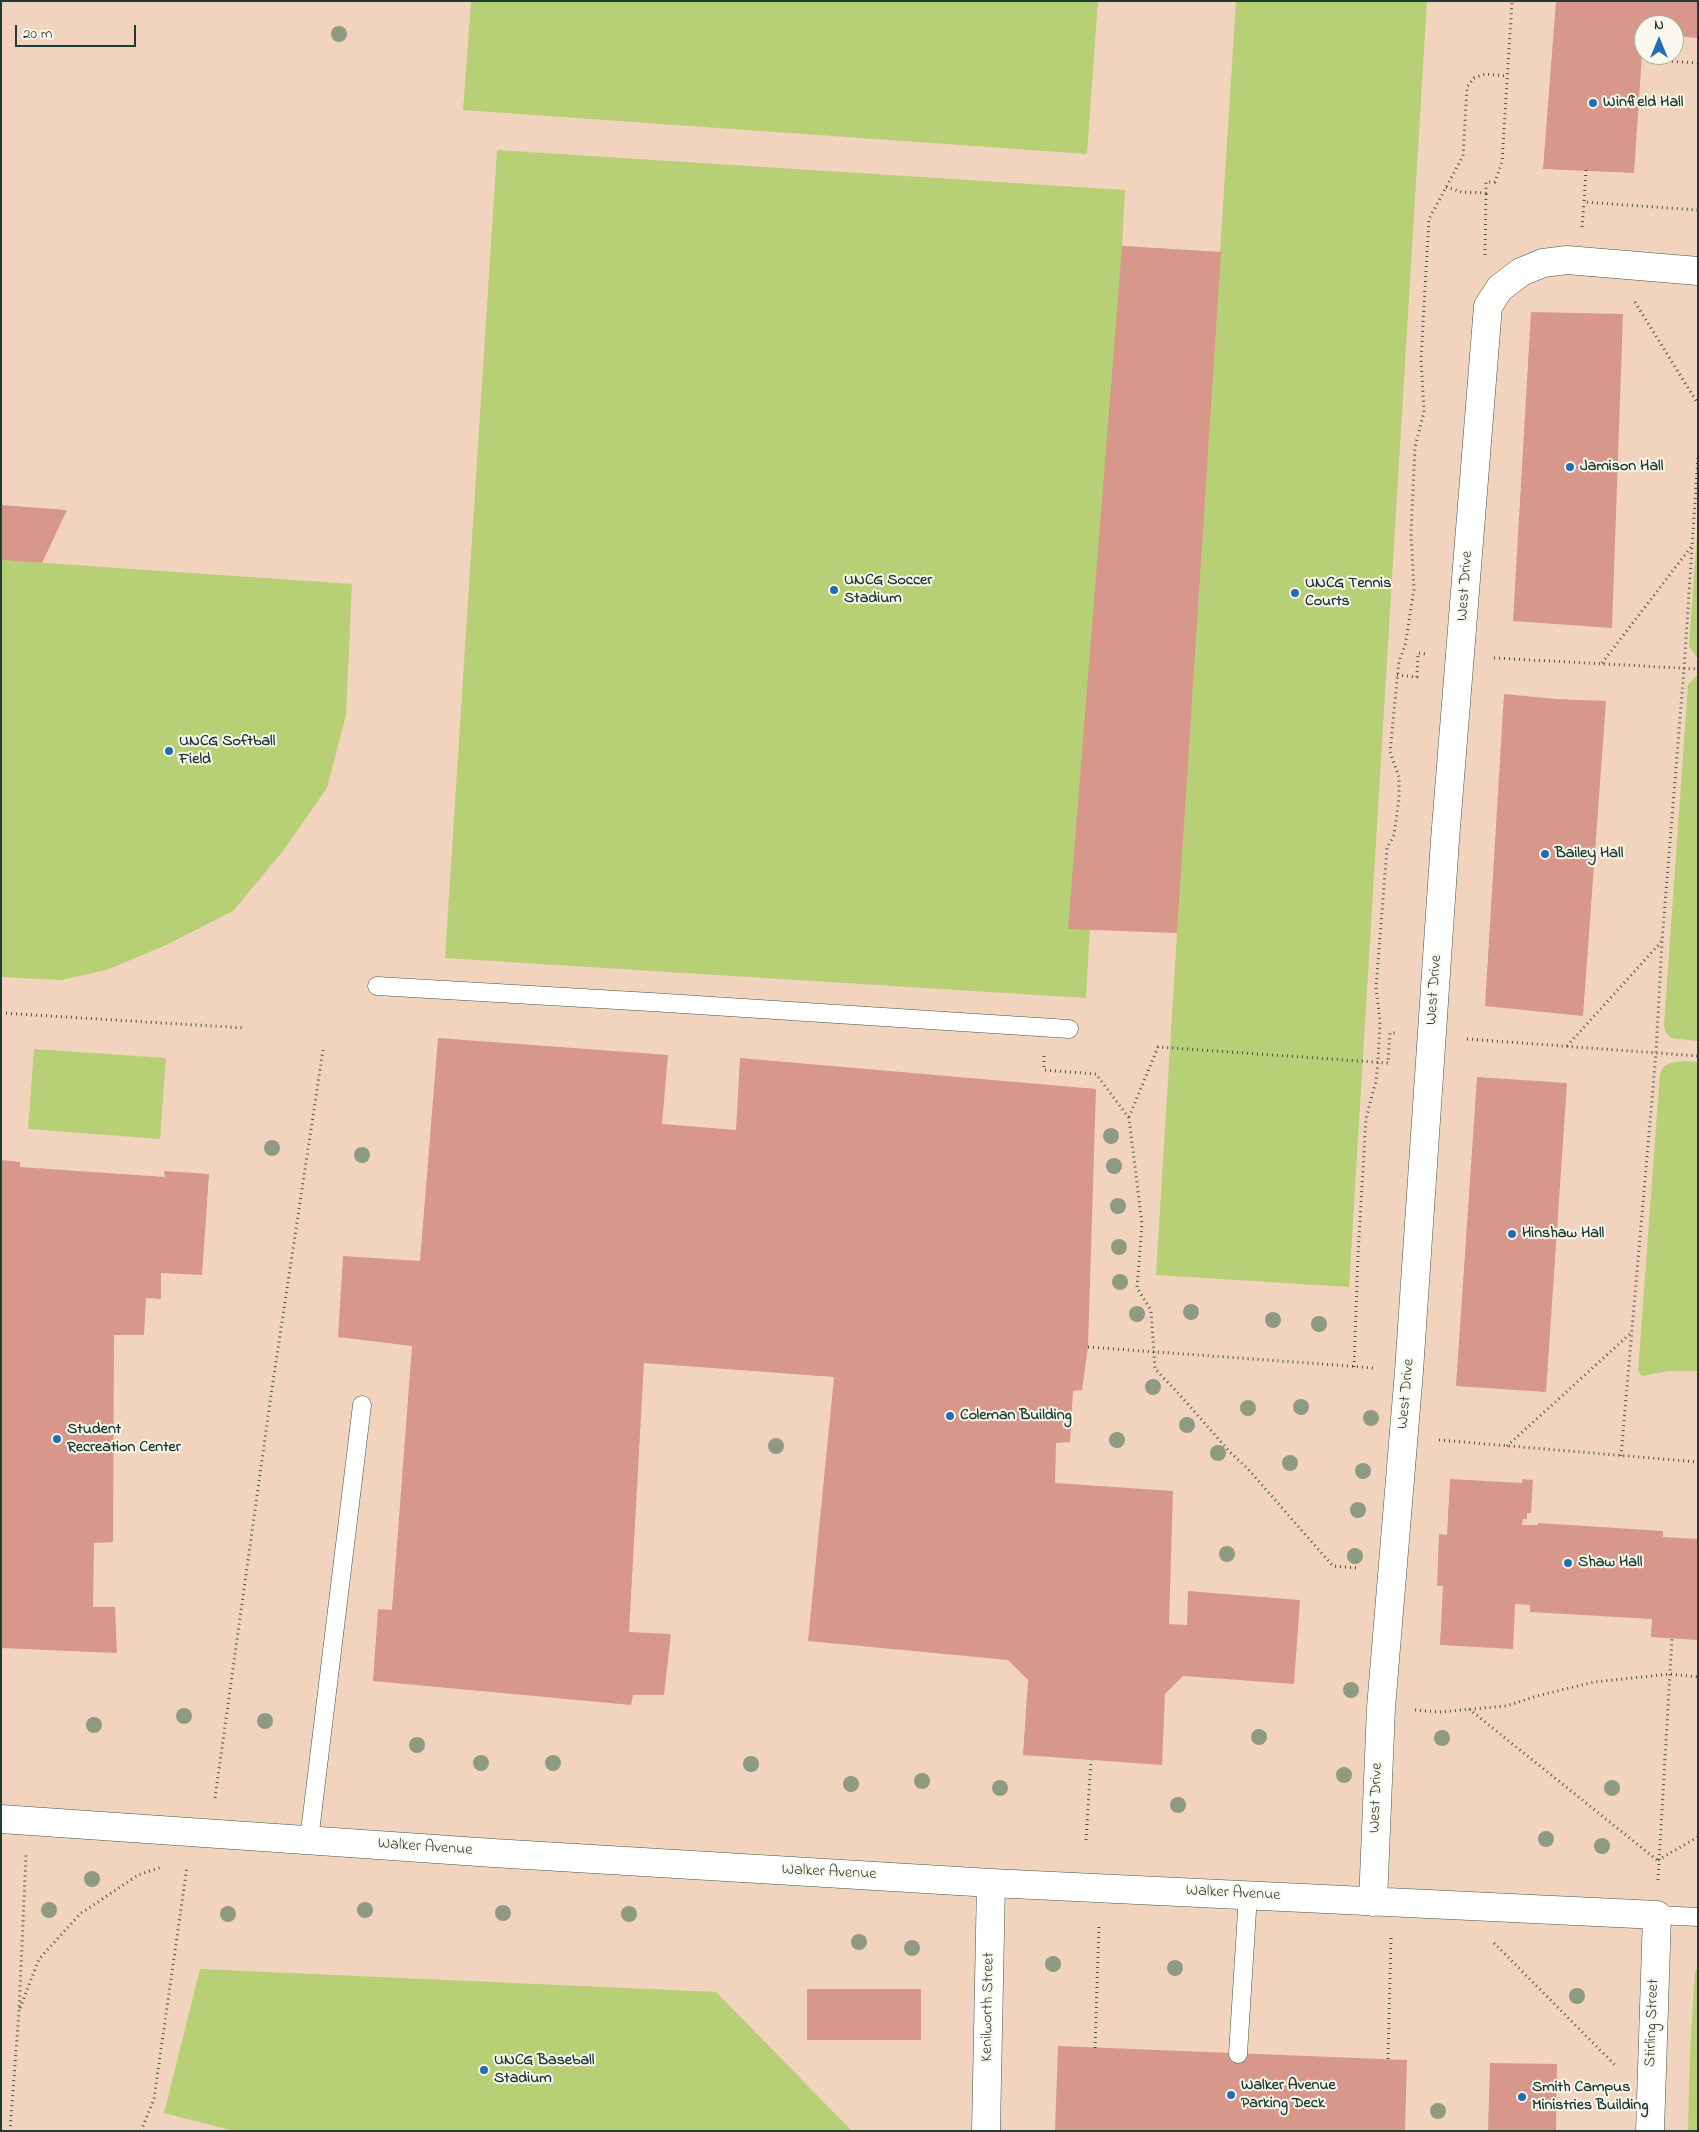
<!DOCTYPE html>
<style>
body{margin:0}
#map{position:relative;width:1699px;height:2132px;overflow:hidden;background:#f2e9d0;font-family:"Indie Flower",sans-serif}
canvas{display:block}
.frame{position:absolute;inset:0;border:2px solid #1f3d34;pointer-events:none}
.north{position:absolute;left:1634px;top:15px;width:50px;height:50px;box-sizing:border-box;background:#fbf7ec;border:1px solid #a3ada2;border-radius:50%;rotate:0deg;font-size:14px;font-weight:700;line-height:20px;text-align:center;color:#1f3d34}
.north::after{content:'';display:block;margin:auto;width:18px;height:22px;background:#1f6fb2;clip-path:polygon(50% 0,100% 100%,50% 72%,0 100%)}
.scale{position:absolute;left:15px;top:25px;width:121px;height:22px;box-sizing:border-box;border:2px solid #1f3d34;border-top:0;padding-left:6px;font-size:15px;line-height:18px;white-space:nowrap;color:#1f3d34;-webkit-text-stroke:4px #fbf7ec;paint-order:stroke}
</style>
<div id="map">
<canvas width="1699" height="2132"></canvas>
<div class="frame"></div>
<div class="north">N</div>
<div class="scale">20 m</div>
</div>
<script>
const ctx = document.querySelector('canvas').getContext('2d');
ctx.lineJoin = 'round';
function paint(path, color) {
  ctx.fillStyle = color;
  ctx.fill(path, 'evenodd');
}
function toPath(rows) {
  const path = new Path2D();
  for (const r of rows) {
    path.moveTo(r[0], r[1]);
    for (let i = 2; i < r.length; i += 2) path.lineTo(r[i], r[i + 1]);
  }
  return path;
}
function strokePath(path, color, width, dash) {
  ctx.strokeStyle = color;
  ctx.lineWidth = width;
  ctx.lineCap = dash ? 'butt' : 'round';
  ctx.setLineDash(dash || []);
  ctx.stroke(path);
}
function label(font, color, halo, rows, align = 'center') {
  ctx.font = font + ' "Indie Flower",sans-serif';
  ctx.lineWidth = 4;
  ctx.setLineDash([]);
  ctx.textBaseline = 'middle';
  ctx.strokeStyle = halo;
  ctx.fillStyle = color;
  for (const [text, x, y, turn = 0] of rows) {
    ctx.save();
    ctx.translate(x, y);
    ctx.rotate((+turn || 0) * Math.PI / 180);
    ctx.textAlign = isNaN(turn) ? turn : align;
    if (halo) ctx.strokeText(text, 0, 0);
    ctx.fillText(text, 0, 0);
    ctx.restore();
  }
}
const built = toPath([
 [1,1,1698,1,1698,2131,1,2131],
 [1644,25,1674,25,1674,55,1644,55]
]);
const green = toPath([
 [471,1,1098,1,1087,154,463,110],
 [1236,1,1427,1,1349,1287,1156,1275,1177,933,1090,927,1086,998,445,958,497,150,1125,190,1122,246,1220,252],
 [1698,521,1698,659,1689,646],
 [1,560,352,584,346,715,327,788,283,851,233,911,166,945,107,970,61,980,1,977],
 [1696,676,1698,676,1698,1041,1671,1038,1666,1033,1664,1025,1688,685],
 [34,1049,166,1058,160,1139,28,1129],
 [1684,1061,1698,1062,1698,1371,1668,1371,1642,1376,1638,1371,1660,1073,1664,1066,1671,1063],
 [1698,1968,1698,2131,1688,2131,1690,2051,1695,1971],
 [200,1969,716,1992,852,2131,234,2131,164,2113]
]);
const building = toPath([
 [1556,1,1698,1,1698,38,1674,36,1674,25,1644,25,1634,173,1543,169],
 [1122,246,1221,252,1177,933,1068,929],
 [1531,312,1623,314,1612,628,1513,621],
 [1,505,67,510,42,563,1,560],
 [1504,694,1556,699,1606,701,1583,1016,1485,1006],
 [438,1038,668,1055,662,1124,736,1130,740,1058,1096,1089,1088,1347,1082,1390,1073,1391,1070,1442,1056,1443,1055,1483,1173,1491,1169,1624,1187,1625,1188,1591,1300,1600,1294,1684,1183,1676,1165,1694,1162,1765,1023,1755,1028,1680,1008,1660,808,1641,834,1377,644,1363,629,1632,671,1634,664,1695,633,1695,631,1705,373,1681,378,1609,392,1610,412,1346,338,1337,343,1256,420,1261],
 [1477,1077,1567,1083,1546,1392,1456,1386],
 [1,1160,20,1162,20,1167,165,1177,164,1171,209,1174,202,1275,161,1273,161,1299,146,1298,144,1335,114,1335,113,1542,94,1543,93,1607,115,1607,117,1653,1,1648],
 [1450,1479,1522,1483,1522,1479,1533,1480,1531,1513,1527,1513,1527,1519,1523,1519,1522,1525,1538,1525,1538,1523,1663,1531,1663,1537,1698,1539,1697,1640,1651,1637,1652,1619,1530,1612,1530,1605,1515,1604,1513,1649,1440,1645,1443,1586,1437,1586,1439,1534,1447,1535],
 [807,1989,921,1989,921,2040,807,2040],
 [1058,2046,1407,2060,1405,2131,1055,2131],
 [1490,2063,1557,2064,1556,2131,1488,2131]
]);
const path = toPath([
 [1652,60,1698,63],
 [1586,170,1584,202,1698,210],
 [1446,187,1462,192,1486,193,1486,182,1495,182,1502,162,1512,1],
 [1582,227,1584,202],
 [1485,255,1486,193],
 [1635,302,1698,404],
 [1494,658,1698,669],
 [1602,663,1691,547],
 [1397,675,1417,677,1418,653,1425,654],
 [1,1013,245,1028],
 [1467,1039,1698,1056],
 [1567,1046,1662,941],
 [1044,1056,1044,1070,1096,1074,1129,1118,1142,1224,1137,1288,1151,1310,1155,1369,1178,1393,1229,1451,1248,1469,1333,1566,1357,1568],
 [1129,1117,1158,1047,1388,1063,1390,1033,1398,1033],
 [1322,1364,1373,1368],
 [1354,1367,1358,1255,1366,1118,1376,1081,1378,1061,1380,1021,1376,988,1387,848,1394,835,1399,799,1399,777,1390,752,1399,661,1405,646,1414,589,1411,534,1415,447,1424,412,1421,359,1429,219,1463,156,1467,87,1474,78,1485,74,1507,76],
 [1439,1440,1698,1462],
 [1507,1446,1632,1332],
 [1621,1456,1656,1053,1662,941,1684,669,1698,456],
 [1469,1709,1657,1860],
 [1415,1710,1439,1712,1506,1706,1537,1696,1594,1682,1670,1674,1698,1677],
 [215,1798,271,1395,323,1050],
 [1086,1840,1091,1760],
 [1658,1860,1698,1837],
 [1658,1880,1672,1638],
 [1494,1943,1617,2067],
 [20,2008,39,1959,80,1914,138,1875,162,1867],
 [1095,2048,1099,1924],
 [1388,2059,1391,1937],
 [10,2131,19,2011,26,1855],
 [141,2131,154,2099,187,1866]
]);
const lane = toPath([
 [377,986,651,1002,1069,1029],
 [309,1840,362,1405],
 [1657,1915,1698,1917],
 [1238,2054,1248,1895]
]);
const street = toPath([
 [1,1819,493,1853,991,1883,1657,1915,1650,2131],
 [1373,1902,1381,1708,1409,1371,1445,840,1488,306,1500,288,1521,272,1543,263,1567,260,1698,271],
 [986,2131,991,1883]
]);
const pathBridge = toPath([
 [1088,1347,1322,1364]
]);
const trees = [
 [339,34],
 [1111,1136],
 [272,1148],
 [362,1155],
 [1114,1166],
 [1118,1206],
 [1119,1247],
 [1120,1282],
 [1191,1312],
 [1137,1314],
 [1273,1320],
 [1319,1324],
 [1153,1387],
 [1301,1407],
 [1248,1408],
 [1371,1418],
 [1187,1425],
 [1117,1440],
 [776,1446],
 [1218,1453],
 [1290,1463],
 [1363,1471],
 [1358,1510],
 [1227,1554],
 [1355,1556],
 [1351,1690],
 [184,1716],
 [265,1721],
 [94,1725],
 [1259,1737],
 [1442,1738],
 [417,1745],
 [481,1763],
 [553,1763],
 [751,1764],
 [1344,1775],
 [922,1781],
 [851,1784],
 [1000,1788],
 [1612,1788],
 [1178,1805],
 [1546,1839],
 [1602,1846],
 [92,1879],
 [49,1910],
 [365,1910],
 [503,1913],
 [228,1914],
 [629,1914],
 [859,1942],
 [912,1948],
 [1053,1964],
 [1175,1968],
 [1577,1996],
 [1438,2111]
];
const markers = [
 [1593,103,5,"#1f6fb2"],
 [1570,467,5,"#1f6fb2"],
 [834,590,5,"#1f6fb2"],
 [1295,593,5,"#1f6fb2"],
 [169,751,5,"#1f6fb2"],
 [1545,854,5,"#1f6fb2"],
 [1512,1234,5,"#1f6fb2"],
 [950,1416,5,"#1f6fb2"],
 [57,1439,5,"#1f6fb2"],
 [1568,1563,5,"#1f6fb2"],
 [484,2070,5,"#1f6fb2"],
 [1231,2095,5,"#1f6fb2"],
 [1522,2097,5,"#1f6fb2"]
];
const poiNames = [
 ["Winfield Hall",1603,103],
 ["Jamison Hall",1580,467],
 ["UNCG Soccer",844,581],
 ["Stadium",844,599],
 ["UNCG Tennis",1305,584],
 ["Courts",1305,602],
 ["UNCG Softball",179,742],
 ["Field",179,760],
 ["Bailey Hall",1555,854],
 ["Hinshaw Hall",1522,1234],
 ["Coleman Building",960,1416],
 ["Student",67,1430],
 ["Recreation Center",67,1448],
 ["Shaw Hall",1578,1563],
 ["UNCG Baseball",494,2061],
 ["Stadium",494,2079],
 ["Walker Avenue",1241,2086],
 ["Parking Deck",1241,2104],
 ["Smith Campus",1532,2088],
 ["Ministries Building",1532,2106]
];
const streetNames = [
 ["West Drive",1466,586,-86],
 ["West Drive",1435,990,-86],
 ["West Drive",1407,1394,-85],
 ["West Drive",1377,1798,-88],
 ["Walker Avenue",425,1848,4],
 ["Walker Avenue",829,1873,3],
 ["Walker Avenue",1233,1894,3],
 ["Kenilworth Street",989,2007,-89],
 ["Stirling Street",1653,2023,-88]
];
paint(built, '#f2d4be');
paint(green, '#b7d076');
paint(building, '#d8978b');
strokePath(lane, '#3f574b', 19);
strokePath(street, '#3f574b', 29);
strokePath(path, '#3f574b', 3, [1, 4]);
strokePath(lane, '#fff', 18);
strokePath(street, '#fff', 28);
strokePath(pathBridge, '#3f574b', 3, [1, 4]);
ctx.fillStyle = '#8e9a81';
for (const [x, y] of trees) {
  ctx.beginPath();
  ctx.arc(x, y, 8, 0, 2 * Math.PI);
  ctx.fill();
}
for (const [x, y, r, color] of markers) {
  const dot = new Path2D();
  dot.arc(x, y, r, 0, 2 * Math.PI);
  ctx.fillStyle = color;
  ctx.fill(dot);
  strokePath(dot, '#fbf7ec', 2);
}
label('bold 16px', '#1f3d34', '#fbf7ec', poiNames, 'left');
label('16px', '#1f3d34', '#fbf7ec', streetNames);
</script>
